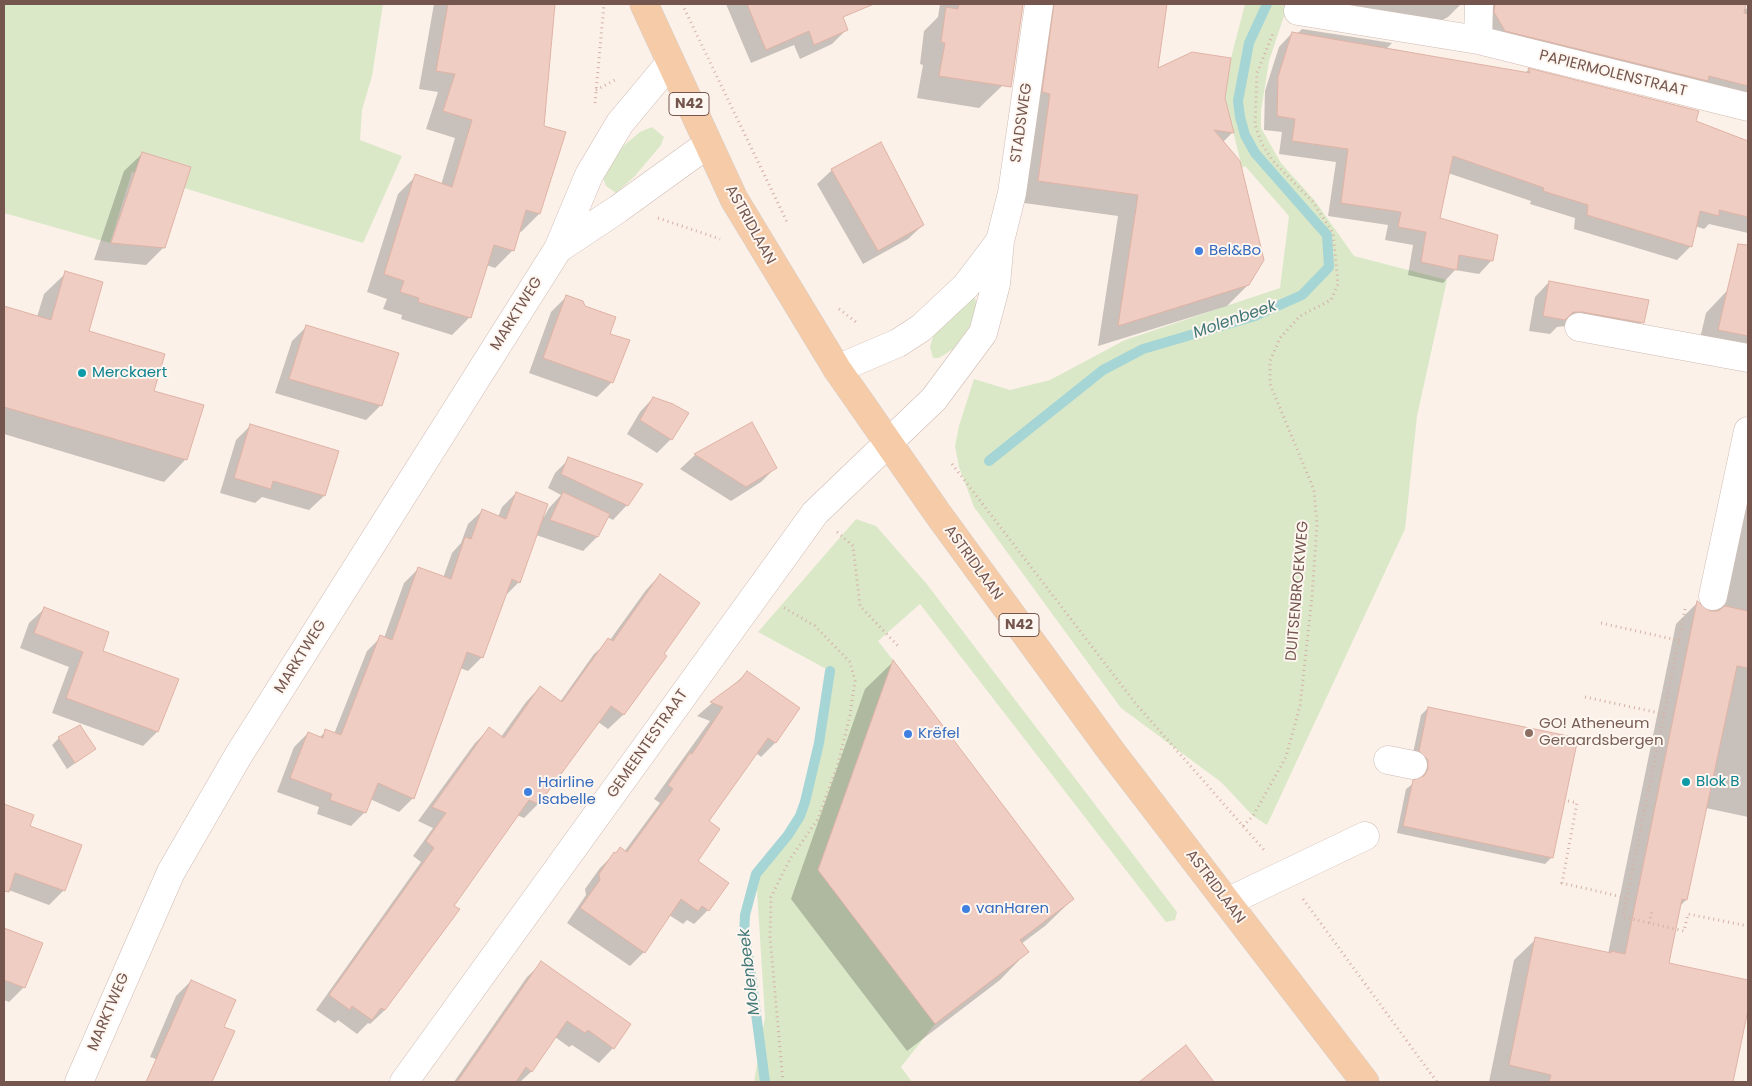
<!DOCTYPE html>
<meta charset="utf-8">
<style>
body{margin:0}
#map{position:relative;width:1752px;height:1086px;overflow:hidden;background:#fbf1e9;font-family:Poppins,sans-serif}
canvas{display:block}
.frame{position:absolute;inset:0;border:5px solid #74564e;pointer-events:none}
</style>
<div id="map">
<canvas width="1752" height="1086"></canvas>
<div class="frame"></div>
</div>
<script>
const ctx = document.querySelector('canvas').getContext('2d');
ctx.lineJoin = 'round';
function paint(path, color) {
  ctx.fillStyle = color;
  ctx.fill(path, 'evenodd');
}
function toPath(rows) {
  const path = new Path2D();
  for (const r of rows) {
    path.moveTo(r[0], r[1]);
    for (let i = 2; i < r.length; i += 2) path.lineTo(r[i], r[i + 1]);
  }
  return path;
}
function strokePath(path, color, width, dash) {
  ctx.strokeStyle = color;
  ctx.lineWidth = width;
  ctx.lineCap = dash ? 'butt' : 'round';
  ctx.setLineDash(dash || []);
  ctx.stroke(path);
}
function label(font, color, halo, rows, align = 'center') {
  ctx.font = font + ' Poppins,sans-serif';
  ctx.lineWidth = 4;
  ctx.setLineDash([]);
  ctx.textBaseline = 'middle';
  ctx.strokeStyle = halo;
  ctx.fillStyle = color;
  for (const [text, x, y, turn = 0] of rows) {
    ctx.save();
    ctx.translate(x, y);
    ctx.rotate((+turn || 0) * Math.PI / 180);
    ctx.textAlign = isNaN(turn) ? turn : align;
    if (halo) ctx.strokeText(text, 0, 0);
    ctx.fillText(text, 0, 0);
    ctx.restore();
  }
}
const green = toPath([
 [4,4,383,4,372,76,362,110,360,140,402,156,363,243,132,172,110,243,4,213],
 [1245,4,1288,4,1269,61,1261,111,1261,128,1281,163,1315,201,1354,256,1447,280,1417,416,1405,529,1267,825,1253,816,1221,782,1121,708,974,507,959,467,955,446,959,426,974,379,1010,390,1050,380,1125,340,1280,288,1289,216,1245,166,1242,168,1225,98,1231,58],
 [652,127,664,137,661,145,635,176,616,193,606,186,603,178,622,147,640,132],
 [975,298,978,310,970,326,953,349,939,358,933,358,930,347,935,330,961,302],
 [856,519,876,526,926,583,1177,912,1175,920,1166,922,920,604,878,641,893,660,818,870,935,1024,901,1067,912,1082,754,1082,765,1017,756,874,788,835,800,816,805,802,819,743,830,671,758,632]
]);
const shadow = toPath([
 [434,4,553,4,543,127,539,214,521,232,519,231,513,250,495,268,486,265,470,317,452,335,401,319,402,315,383,309,387,299,367,292,398,194,416,176,441,185,455,138,426,129,438,92,419,89],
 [726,4,836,4,847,29,832,44,800,59,794,45,751,63],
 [940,4,1014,4,1002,86,979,108,917,98,923,65,920,64,924,31,938,17],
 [1034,4,1166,4,1156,70,1224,98,1232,133,1223,142,1248,285,1227,306,1098,346,1118,216,1017,202],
 [1296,4,1461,4,1448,17,1423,31],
 [1471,4,1744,4,1743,8,1748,9,1748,102,1491,44],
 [1302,29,1392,43,1387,48,1525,73,1528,70,1630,95,1723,171,1748,176,1748,233,1709,224,1704,229,1695,226,1691,246,1677,260,1574,229,1575,218,1530,204,1531,201,1448,173,1438,219,1492,260,1479,274,1455,270,1443,283,1408,275,1413,245,1385,240,1388,225,1328,216,1336,162,1279,154,1282,132,1264,130,1265,91,1279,47,1292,33,1297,34],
 [142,154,164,247,146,265,94,260,124,171],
 [832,170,923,225,908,239,863,264,817,184],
 [66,273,87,332,153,392,202,406,185,460,164,482,4,434,4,307,37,317,44,294],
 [1739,278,1748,280,1748,361,1697,351,1706,313],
 [1549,282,1642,322,1628,337,1566,326,1557,327,1550,334,1529,331,1535,297],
 [566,297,609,334,612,382,597,397,529,373,551,312],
 [307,326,381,405,366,420,275,393,292,341],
 [653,398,671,439,657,453,627,434,640,412],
 [752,424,776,467,761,482,731,501,680,469,695,455],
 [250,426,337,452,324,496,309,510,262,497,255,503,220,493,236,440],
 [1748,430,1748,817,1706,808,1686,900,1679,907,1667,964,1748,981,1748,1004,1732,1082,1489,1082,1514,960,1536,939,1608,954,1676,624,1697,603,1710,612],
 [569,459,627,505,613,520,607,517,597,537,583,551,536,535,519,582,505,596,482,657,468,671,460,668,413,798,399,812,370,799,365,812,351,826,317,814,319,807,277,792,294,747,308,733,319,738,326,731,334,734,367,651,381,637,384,638,404,583,418,569,443,578,452,553,461,543,468,524,482,511,498,517,502,507,516,493,544,517,549,508,561,495,548,488,555,473],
 [660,575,662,654,665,656,623,715,608,729,598,722,538,804,524,818,517,815,452,906,385,1010,370,1024,368,1023,357,1034,338,1020,335,1023,316,1010,421,862,413,856,433,828,418,821,475,743,489,729,501,737,526,702,540,687,560,702,594,654,610,640,646,590],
 [44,609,101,652,157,732,143,746,52,713,69,667,20,648,29,623],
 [893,662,1073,899,1045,926,1021,944,1027,952,1000,980,907,1051,791,899,865,689],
 [747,673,799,708,775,743,761,757,756,753,707,822,696,861,728,883,708,910,694,924,687,920,683,924,669,915,644,952,630,966,567,923,586,895,585,889,600,868,614,854,624,852,660,803,654,799,710,721,697,716],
 [1428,708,1552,857,1545,864,1397,833,1406,789,1422,777,1421,767,1412,758,1421,715],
 [59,738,95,749,67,769,52,745],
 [4,805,33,815,29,827,64,890,49,905,6,889,4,894],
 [4,929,41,944,24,987,9,1002,4,1000],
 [542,963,613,1048,599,1063,572,1045,569,1047,555,1037,532,1071,520,1082,454,1082,527,977],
 [191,981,223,1027,233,1032,211,1082,151,1082,159,1060,150,1057,176,996],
 [1186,1047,1213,1082,1140,1082]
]);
const stream = toPath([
 [989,461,1103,370,1143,349,1255,316,1302,295,1329,267,1327,235,1255,153,1245,135,1240,117,1238,101,1249,43,1267,4],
 [765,1082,749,960,744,935,745,915,756,874,788,835,800,816,805,802,819,743,830,671]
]);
const building = toPath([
 [448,4,555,4,544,126,566,132,540,214,526,210,514,251,494,245,471,318,418,302,419,298,400,292,404,281,384,274,415,174,452,187,472,120,443,111,455,74,436,71,448,4],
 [747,4,874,4,843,17,848,30,814,45,809,31,766,50,747,4],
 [959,4,1023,4,1011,87,939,76,945,43,941,42,946,7,958,9,959,4],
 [1054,4,1167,4,1158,68,1192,52,1231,58,1225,98,1234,133,1214,130,1240,161,1264,260,1249,285,1118,326,1138,195,1038,181,1050,94,1042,92,1054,4],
 [1495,4,1746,4,1744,13,1748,14,1748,86,1709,76,1708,81,1505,31,1494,12,1495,4],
 [1292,32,1530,73,1528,68,1699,111,1696,121,1748,141,1748,217,1719,210,1719,216,1700,211,1692,247,1587,215,1588,205,1543,191,1544,188,1453,156,1440,218,1498,235,1493,261,1459,255,1457,270,1421,262,1426,232,1398,227,1401,212,1341,203,1348,149,1292,141,1295,119,1277,116,1278,77,1292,32],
 [881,142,924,225,878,251,831,169,881,142],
 [142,152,191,167,165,248,111,243,142,152],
 [1738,244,1748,245,1748,336,1718,330,1738,244],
 [65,271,103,282,89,331,165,354,154,391,204,405,187,460,4,407,4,306,51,320,65,271],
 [1549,281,1649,300,1644,323,1582,312,1573,312,1565,320,1543,316,1549,281],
 [566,295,583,301,585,306,616,317,610,334,630,340,613,383,543,358,566,295],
 [306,325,399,353,382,406,289,379,306,325],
 [653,397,673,404,689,413,672,440,640,420,653,397],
 [752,422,777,468,746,487,694,454,752,422],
 [250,424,339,451,325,496,273,481,271,489,234,478,250,424],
 [568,457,643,484,628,506,561,474,568,457],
 [516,492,548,504,520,583,512,579,483,658,467,652,414,799,378,783,366,813,330,800,332,794,290,778,308,732,323,738,325,729,341,735,380,635,392,640,418,567,451,579,465,537,471,539,482,509,506,519,516,492],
 [563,492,610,514,598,537,550,520,563,492],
 [660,574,700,603,664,654,667,656,624,715,611,706,539,804,529,800,454,906,460,909,385,1010,381,1008,372,1020,352,1006,350,1010,329,995,434,848,426,841,446,813,432,807,489,727,504,738,540,686,562,702,608,638,613,641,660,574],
 [1697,601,1710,611,1718,611,1725,606,1748,611,1748,668,1737,666,1687,900,1682,899,1669,963,1748,980,1748,1010,1733,1082,1549,1082,1551,1075,1509,1065,1535,937,1611,953,1611,951,1625,954,1697,601],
 [44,607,109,632,103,651,179,679,158,732,66,698,83,652,34,633,44,607],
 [893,660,1074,899,1020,940,1029,952,935,1024,818,870,893,660],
 [747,671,800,708,776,743,768,738,709,821,720,829,698,861,729,883,709,911,702,906,698,911,681,899,645,953,580,908,600,880,599,874,614,852,616,853,620,847,627,852,673,789,668,785,690,753,692,754,723,707,710,702,740,680,747,671],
 [1428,707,1578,738,1553,858,1403,826,1413,780,1424,776,1428,769,1428,760,1419,751,1428,707],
 [80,725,96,749,75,763,58,737,80,725],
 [4,804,34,815,30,826,82,845,65,891,15,873,9,892,4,891,4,804],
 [4,928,43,943,25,988,4,980,4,928],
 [541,961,631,1024,614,1049,588,1030,585,1033,567,1021,532,1072,526,1067,516,1082,457,1082,541,961],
 [191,980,236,1000,224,1027,235,1031,212,1082,146,1082,191,980],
 [1186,1045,1214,1082,1139,1082,1186,1045]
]);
const path = toPath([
 [682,4,787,222],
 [596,90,615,80],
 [595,103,604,4],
 [658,218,720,239],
 [839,309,856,322],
 [952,464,1136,704,1265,851],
 [837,532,853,546,860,606,900,648],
 [1685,609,1623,917,1684,931,1688,914,1748,926],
 [1601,623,1681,641],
 [1585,697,1664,714],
 [1568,801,1577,803,1562,883,1627,898],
 [1243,826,1253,816,1286,757,1300,706,1312,597,1317,525,1314,490,1270,384,1270,361,1280,338,1300,316,1331,300,1338,284,1333,233,1313,202,1273,161,1262,144,1255,125,1257,73,1274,31],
 [1303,899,1437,1082],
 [1649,923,1652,911],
 [783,1082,770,937,771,897,790,859,818,819,838,764,850,715,855,681,850,662,815,626,783,607]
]);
const minor = toPath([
 [1479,4,1478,40,1748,107],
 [1298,11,1478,40],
 [558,249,618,209,708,144],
 [1579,327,1748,358],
 [837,369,898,343,921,328,966,286,1000,241],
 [1713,596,1748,431],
 [1388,760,1413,765],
 [1227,902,1365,836],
 [79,1082,171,872,238,756,558,249,589,175,620,123,670,63],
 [404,1082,815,513,934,399,983,333,996,284,1000,241,1012,193,1039,4]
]);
const major = toPath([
 [644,4,734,199,837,369,938,514,1111,751,1365,1082]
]);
const markers = [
 [1199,251,5,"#3f7fe0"],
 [82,373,5,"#0f9aa8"],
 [1529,733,5,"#8d6e63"],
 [908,734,5,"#3f7fe0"],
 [1686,782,5,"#0f9aa8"],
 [528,792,5,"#3f7fe0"],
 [966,909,5,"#3f7fe0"]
];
const shields = [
 [689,104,40],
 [1019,625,40]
];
const shieldNames = [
 ["N42",689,104],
 ["N42",1019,625]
];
const streetNames = [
 ["PAPIERMOLENSTRAAT",1613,74,14],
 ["STADSWEG",1022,123,-82],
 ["ASTRIDLAAN",750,225,61],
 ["MARKTWEG",517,314,-58],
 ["ASTRIDLAAN",973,563,54],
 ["DUITSENBROEKWEG",1298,591,-85],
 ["MARKTWEG",301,657,-58],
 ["GEMEENTESTRAAT",648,744,-55],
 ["ASTRIDLAAN",1215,887,53],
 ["MARKTWEG",109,1012,-67]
];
const shopNames = [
 ["Bel&Bo",1209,251],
 ["Krëfel",918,734],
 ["Hairline",538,783],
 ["Isabelle",538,800],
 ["vanHaren",976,909]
];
const cultureNames = [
 ["Merckaert",92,373],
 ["Blok B",1696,782]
];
const educationNames = [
 ["GO! Atheneum",1539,724],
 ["Geraardsbergen",1539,741]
];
const waterNames = [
 ["Molenbeek",1235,320,-19],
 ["Molenbeek",750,972,-97]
];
paint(green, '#dae8c8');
paint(shadow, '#0003');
strokePath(stream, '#a5d5d5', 10);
paint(building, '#efcdc3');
strokePath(building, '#e0b2a4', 1);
strokePath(minor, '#cfbab2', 29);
strokePath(major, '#d5ccca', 29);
strokePath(path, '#d4b0a5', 3, [1, 4]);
strokePath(minor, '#fff', 28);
strokePath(major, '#f5cca7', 28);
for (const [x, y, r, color] of markers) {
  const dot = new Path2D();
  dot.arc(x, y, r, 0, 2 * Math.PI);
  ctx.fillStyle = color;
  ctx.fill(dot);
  strokePath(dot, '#fef6f0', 2);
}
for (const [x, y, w] of shields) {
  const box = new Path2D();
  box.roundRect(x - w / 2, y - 11.5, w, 23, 4);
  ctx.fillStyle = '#fef6f0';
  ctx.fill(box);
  strokePath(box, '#74564e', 1);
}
label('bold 14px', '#74564e', null, shieldNames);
label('15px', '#74564e', '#fef6f0', streetNames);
label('15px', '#366cbe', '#fef6f0', shopNames, 'left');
label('15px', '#0d838f', '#fef6f0', cultureNames, 'left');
label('15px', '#785e54', '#fef6f0', educationNames, 'left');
label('italic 16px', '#427878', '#fef6f0', waterNames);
</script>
